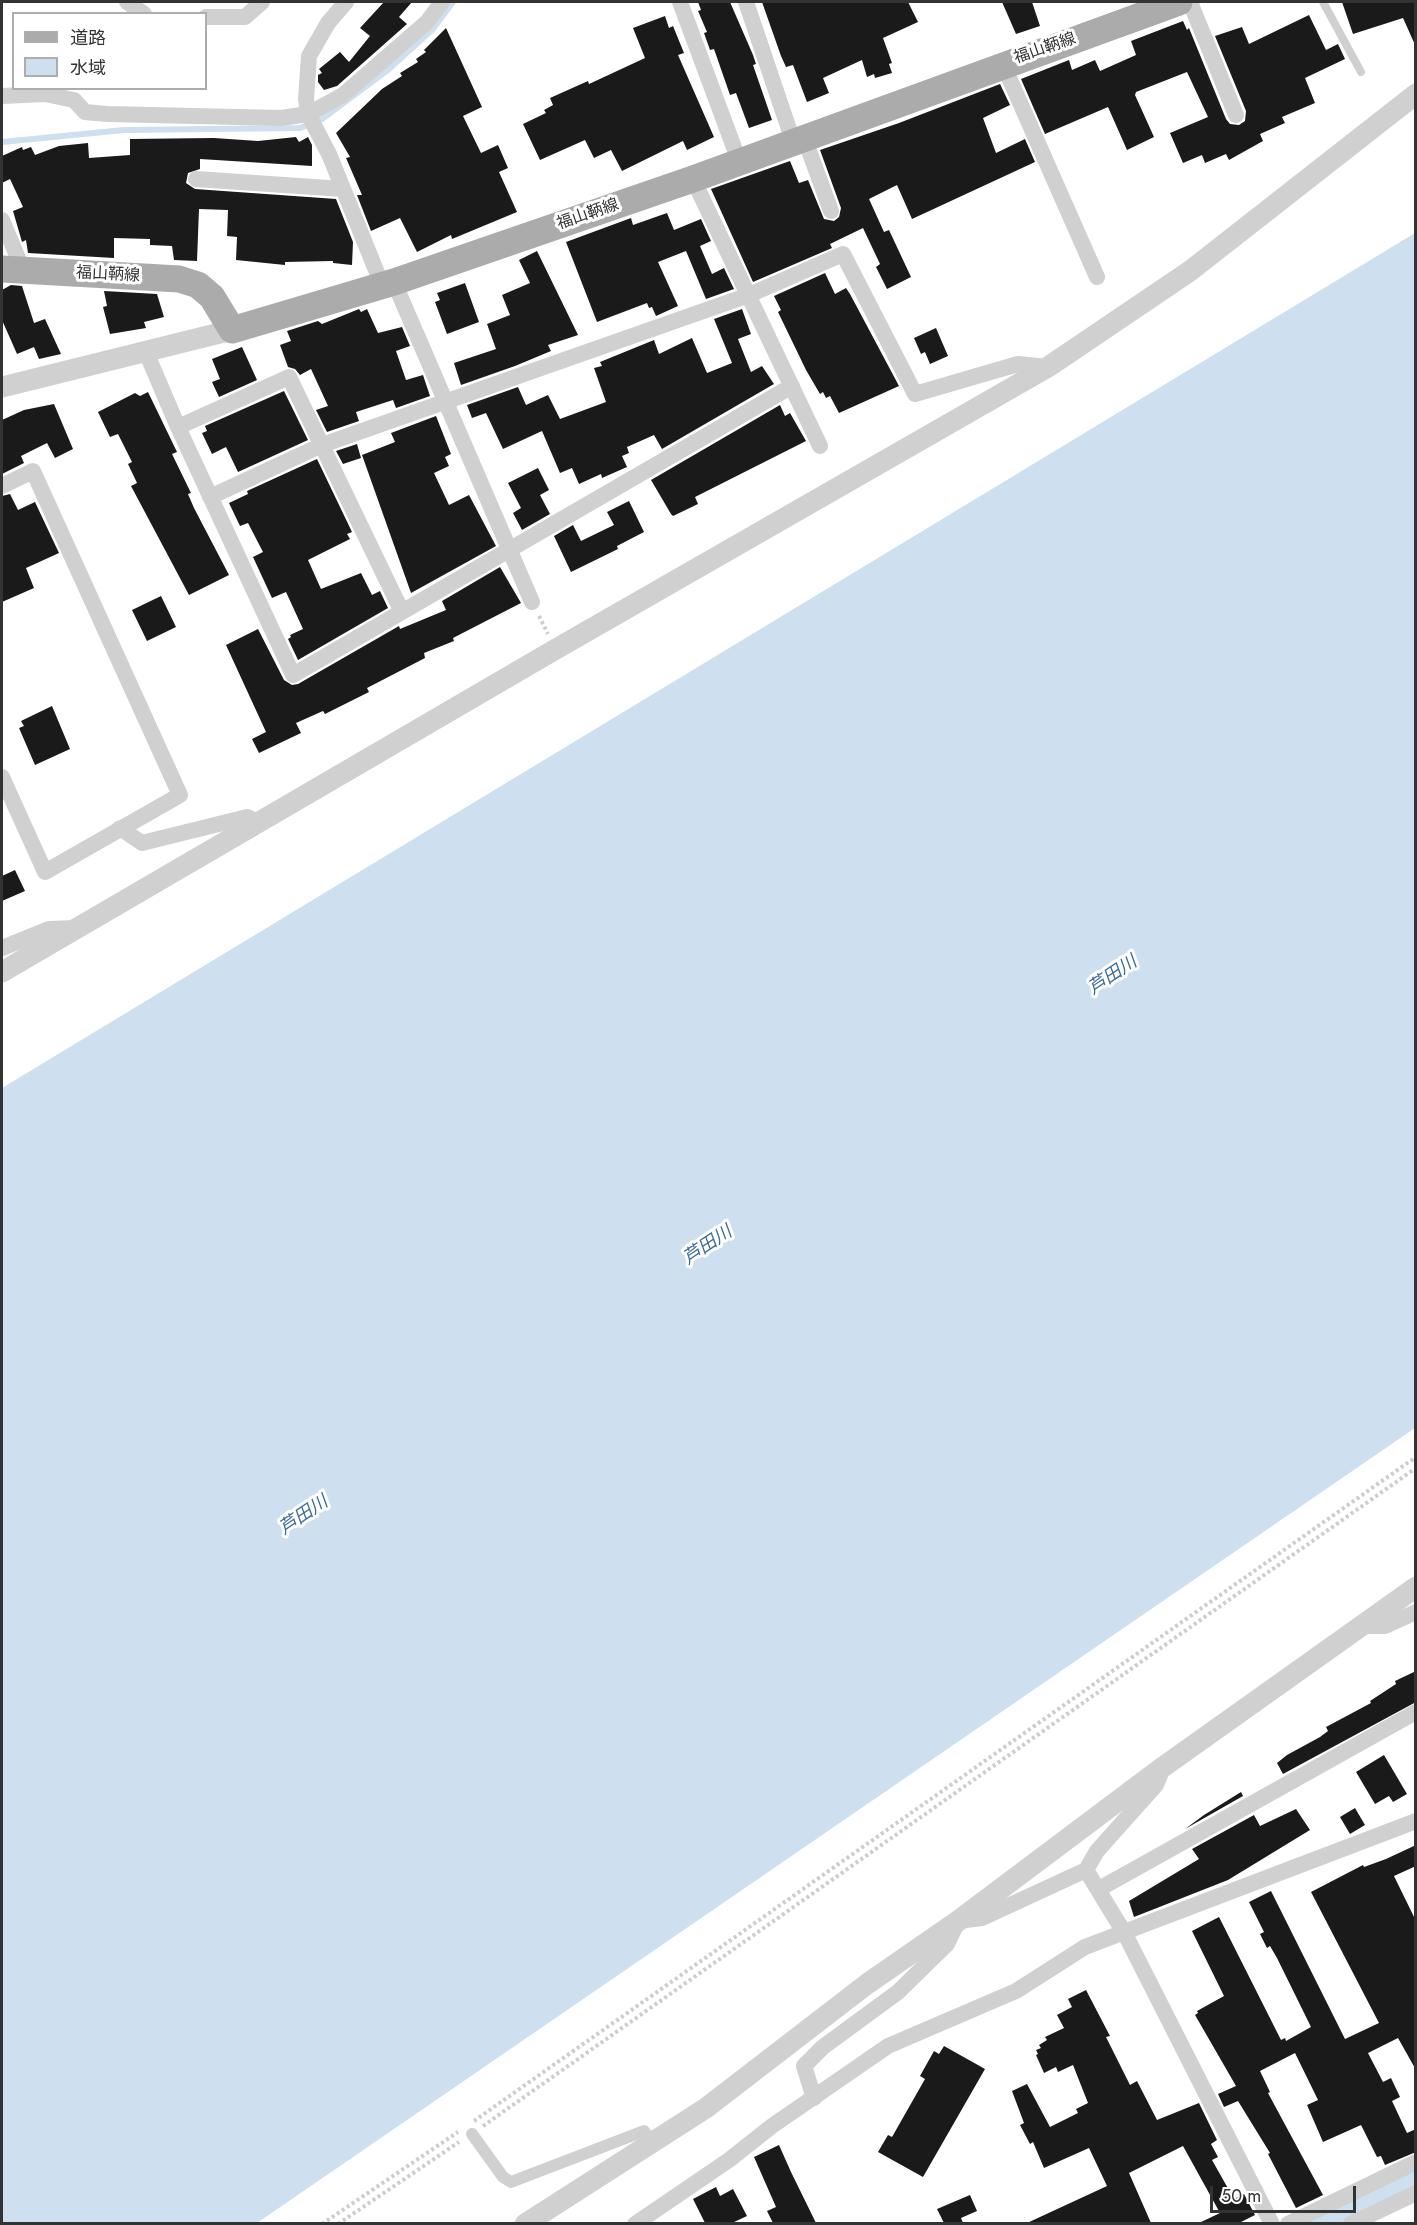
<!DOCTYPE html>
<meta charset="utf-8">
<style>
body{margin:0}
#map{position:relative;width:1417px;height:2225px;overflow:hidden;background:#fff;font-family:Jost,"Noto Sans JP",sans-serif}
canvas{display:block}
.frame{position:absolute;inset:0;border:3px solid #333;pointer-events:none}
.legend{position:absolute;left:12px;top:12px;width:195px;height:78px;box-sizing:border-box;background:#fff;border:2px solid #adadad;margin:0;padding:8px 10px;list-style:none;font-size:18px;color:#333}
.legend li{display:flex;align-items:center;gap:12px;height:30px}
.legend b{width:30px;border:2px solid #adadad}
.scale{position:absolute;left:1210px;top:2186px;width:146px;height:27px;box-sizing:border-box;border:3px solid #333;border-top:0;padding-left:8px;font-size:18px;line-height:21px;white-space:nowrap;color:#333;-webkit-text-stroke:4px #fff;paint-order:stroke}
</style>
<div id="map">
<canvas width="1417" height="2225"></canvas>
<div class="frame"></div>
<ul class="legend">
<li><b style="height:8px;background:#ababab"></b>道路</li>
<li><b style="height:16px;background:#cedfef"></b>水域</li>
</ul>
<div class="scale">50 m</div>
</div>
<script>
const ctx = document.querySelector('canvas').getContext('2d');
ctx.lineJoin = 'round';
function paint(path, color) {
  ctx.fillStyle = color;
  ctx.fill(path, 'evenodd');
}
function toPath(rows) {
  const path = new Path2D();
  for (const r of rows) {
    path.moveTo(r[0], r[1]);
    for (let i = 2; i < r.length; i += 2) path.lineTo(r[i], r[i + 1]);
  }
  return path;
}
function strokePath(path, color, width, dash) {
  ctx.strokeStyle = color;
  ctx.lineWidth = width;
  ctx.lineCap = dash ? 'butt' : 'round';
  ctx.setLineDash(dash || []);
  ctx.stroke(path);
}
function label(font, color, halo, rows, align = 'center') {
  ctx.font = font + ' Jost,"Noto Sans JP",sans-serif';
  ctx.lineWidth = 6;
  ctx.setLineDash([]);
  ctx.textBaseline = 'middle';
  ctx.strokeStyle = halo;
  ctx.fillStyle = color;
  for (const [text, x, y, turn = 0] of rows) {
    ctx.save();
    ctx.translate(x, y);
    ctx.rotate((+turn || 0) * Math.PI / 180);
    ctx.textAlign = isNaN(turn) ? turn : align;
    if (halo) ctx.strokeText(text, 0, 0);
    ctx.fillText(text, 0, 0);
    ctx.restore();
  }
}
const water = toPath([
 [1415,233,1415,1428,257,2223,2,2223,2,1088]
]);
const stream = toPath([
 [2,142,124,130,300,128,322,119,389,69,433,29,453,2]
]);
const canal = toPath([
 [1317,2224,1416,2177]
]);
const building = toPath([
 [384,2,412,2,399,17,407,24,337,86,324,90,318,82,318,75,322,73,319,69,340,52,349,62,370,36,360,28],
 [698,2,730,2,753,55,756,64,753,65,772,120,749,128,736,93,730,95,714,49,710,50,704,33,707,32,698,11,701,10],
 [762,2,908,2,918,22,883,38,892,63,889,64,892,73,875,78,874,74,867,77,862,60,823,78,829,93,807,102,793,65,786,67,781,56],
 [1002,2,1032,2,1040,26,1016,34],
 [1342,2,1416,2,1416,47,1403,18,1353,34],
 [1309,15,1326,50,1338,44,1345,59,1305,78,1315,103,1282,117,1285,123,1260,134,1263,141,1229,160,1226,154,1205,163,1202,155,1183,163,1170,133,1208,117,1187,72,1136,92,1135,95,1154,137,1127,150,1108,107,1045,134,1021,79,1069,60,1072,70,1095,60,1100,71,1136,55,1131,41,1183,21,1187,30,1189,28,1226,119,1230,124,1239,125,1245,121,1246,111,1215,36,1242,27,1249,44],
 [665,16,669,28,673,26,684,53,678,55,714,137,687,150,683,141,622,171,611,150,594,158,585,140,540,160,523,124,546,113,544,110,553,105,550,98,588,81,589,84,645,58,633,28],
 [446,28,482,107,463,116,481,153,498,145,508,168,499,172,517,212,452,239,451,235,417,252,400,218,371,231,357,195,362,195,346,158,350,157,336,133,382,89,402,76,400,73,418,62,416,59,426,52,424,50],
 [1000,84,1010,105,983,118,996,153,1025,139,1035,162,912,219,897,185,869,199,884,232,889,230,911,277,887,289,876,267,880,264,863,228,830,244,832,248,753,282,711,189,790,161,799,183,808,180,824,219,834,221,839,217,841,208,820,150,899,123],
 [296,137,299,142,308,137,312,145,312,166,200,159,200,169,188,173,186,183,195,189,336,199,353,242,352,265,333,263,333,261,285,262,285,265,236,260,237,237,227,236,228,210,199,209,197,261,174,260,172,246,150,245,150,239,114,238,114,258,28,253,26,240,22,242,13,211,23,207,10,179,2,183,2,156,22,147,23,150,31,147,35,155,59,146,88,143,89,158,130,155,130,139,214,138,258,141],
 [667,213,674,230,701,219,711,241,700,246,712,274,724,268,734,289,706,299,686,251,658,262,678,306,656,316,652,307,649,308,647,303,597,322,566,242,631,218,633,225],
 [537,251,578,335,548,345,551,351,515,366,461,385,454,363,496,349,487,324,510,315,502,295,530,283,519,260],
 [825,273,835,294,846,288,850,294,899,386,839,413,830,396,826,398,823,392,820,394,806,370,778,312,781,310,774,296],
 [465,283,479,322,447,334,435,302,440,300,437,293],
 [11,285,22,286,34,323,45,319,61,354,39,359,34,347,17,354,2,320,2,290],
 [104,291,157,294,164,317,144,322,146,328,110,334,103,307,107,306],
 [359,309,361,312,367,309,378,333,402,327,410,346,396,351,406,380,423,375,430,396,396,408,393,400,356,412,359,421,327,432,316,410,328,406,311,369,300,375,295,369,288,367,280,345,291,341,287,331,318,321,322,324],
 [742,309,751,334,738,339,751,372,762,366,774,384,662,449,654,435,627,447,629,453,622,456,627,467,602,478,601,474,579,484,572,468,560,473,542,431,503,449,486,413,472,418,467,405,518,387,526,405,548,395,560,419,606,402,594,368,602,366,600,362,654,340,659,354,692,338,707,373,732,363,714,319],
 [936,328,948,356,930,364,925,352,921,354,914,338],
 [242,347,257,380,219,397,212,382,220,379,212,359],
 [284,391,308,440,238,472,226,447,212,454,202,433,207,431,205,426],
 [148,392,177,452,172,454,191,493,188,494,194,508,229,575,189,595,131,486,137,483,128,464,132,462,118,434,110,437,98,412,135,393,140,396],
 [54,404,73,449,55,458,47,443,21,456,24,463,2,474,2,420,24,410],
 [780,405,785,416,790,413,806,441,695,497,698,504,673,516,671,514,651,480],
 [436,416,451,454,445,457,449,466,434,473,449,505,469,495,496,546,411,593,362,455,395,442,391,433],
 [357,444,361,458,343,464,336,451],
 [317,459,352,532,347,534,350,539,308,560,321,589,361,573,372,595,380,591,388,608,298,660,288,639,291,637,290,635,303,629,286,592,272,598,253,557,263,552,248,523,240,526,229,503,248,494,247,491],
 [538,468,549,490,540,495,550,514,522,530,513,513,521,508,508,483],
 [10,494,18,510,35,502,59,553,26,568,34,588,2,602,2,496],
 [629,501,644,532,617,546,618,549,571,572,554,536,573,525,581,541,614,525,607,512],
 [500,567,521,603,453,638,454,641,424,653,425,658,367,688,369,692,325,714,323,711,296,723,301,733,259,753,252,739,266,732,226,645,258,629,284,680,292,685,298,684,399,626,400,629,446,610,442,601],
 [161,596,176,627,147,641,132,610],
 [52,706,70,749,35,765,19,728,24,726,21,721],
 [15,870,25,891,2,901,2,876],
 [1416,1671,1416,1702,1283,1774,1277,1763,1287,1755,1320,1737,1328,1731,1326,1727,1371,1703,1370,1701,1396,1684,1395,1681],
 [1384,1755,1407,1794,1393,1802,1389,1796,1375,1804,1356,1772],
 [1241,1792,1243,1796,1185,1829,1204,1815],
 [1355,1808,1365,1825,1350,1834,1340,1817],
 [1296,1809,1310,1830,1228,1880,1134,1917,1129,1901,1199,1859,1192,1849,1254,1815,1260,1826],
 [1416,1845,1416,1866,1394,1876,1416,1921,1416,2070,1398,2038,1368,2053,1383,2082,1391,2078,1400,2097,1392,2101,1407,2133,1416,2129,1416,2152,1385,2165,1381,2156,1377,2157,1361,2125,1323,2142,1307,2105,1318,2100,1295,2053,1260,2071,1270,2092,1268,2093,1323,2195,1296,2208,1268,2154,1270,2153,1238,2101,1224,2107,1218,2094,1236,2086,1195,2015,1198,2013,1197,2011,1224,1996,1192,1931,1219,1917,1281,2040,1285,2038,1286,2041,1311,2027,1277,1958,1270,1946,1267,1948,1260,1934,1264,1932,1249,1902,1271,1891,1345,2039,1379,2023,1311,1892,1363,1865,1364,1867,1386,1859],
 [1086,1990,1110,2036,1106,2037,1130,2085,1137,2081,1157,2120,1199,2103,1217,2140,1211,2144,1218,2157,1212,2160,1234,2199,1244,2194,1255,2215,1239,2223,1199,2223,1220,2213,1183,2146,1129,2173,1151,2223,1027,2223,1107,2186,1089,2148,1044,2168,1033,2142,1030,2144,1020,2125,1024,2123,1012,2091,1027,2084,1050,2127,1078,2113,1076,2109,1088,2103,1073,2065,1058,2072,1056,2067,1044,2073,1036,2055,1038,2054,1036,2050,1041,2048,1039,2045,1047,2040,1045,2037,1064,2028,1057,2015,1072,2007,1068,1999],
 [944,2046,985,2069,923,2177,878,2152,888,2135,892,2137,925,2079,920,2076,934,2051,939,2054],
 [779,2145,791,2172,816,2223,773,2223,767,2211,776,2207,754,2157],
 [716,2187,720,2196,733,2189,747,2216,732,2223,705,2223,693,2199],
 [970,2195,977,2211,961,2218,963,2223,944,2223,937,2209]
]);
const path = toPath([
 [539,616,548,634],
 [474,2121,1416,1457],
 [483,2126,1416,1468],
 [322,2224,458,2132],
 [338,2224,459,2142]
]);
const service = toPath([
 [1323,2,1361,72]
]);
const pedestrian = toPath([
 [472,2134,503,2177,511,2182,644,2131,652,2143]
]);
const minor = toPath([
 [127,2,144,14],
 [346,2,328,23,309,56,306,99,308,114,329,154,382,285],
 [680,2,739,161],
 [746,2,793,141],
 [1190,2,1236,115],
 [206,17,245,17,262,2],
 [1003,64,1097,277],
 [2,96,45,94,74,100,85,112,107,114,281,118,308,114,343,95,427,22,442,2],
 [804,137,831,211],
 [196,179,343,189],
 [693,179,820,446],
 [2,220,23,270],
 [394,282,532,602],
 [146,352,178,427,293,675,792,386],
 [178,427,289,377,402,612],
 [2,486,33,471,180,795,45,872,2,777],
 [210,497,322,445,749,295,843,254,915,394,1018,364,1048,367],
 [120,828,142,843,247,817,259,823],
 [2,948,49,929,77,928],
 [1363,1626,1385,1626,1416,1612],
 [1086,1870,1097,1851,1156,1785,1163,1768],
 [1099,1889,1416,1712],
 [814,2098,804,2066,823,2047,898,1992,947,1944,958,1921,982,1918,1086,1870,1125,1934,1272,2224],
 [635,2224,729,2160,772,2126,888,2046,1016,1991,1085,1947,1416,1821],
 [1288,2224,1416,2162],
 [1351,2224,1416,2193]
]);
const tertiary = toPath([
 [2,387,232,330],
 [2,972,556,649,1048,367,1190,271,1416,94],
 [525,2224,706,2108,867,1984,958,1921,1163,1767,1416,1587]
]);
const primary = toPath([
 [2,269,179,279,198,285,212,297,232,330,394,282,693,179,1179,2]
]);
const streetNames = [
 ["福山鞆線",1045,49,-19],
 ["福山鞆線",588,215,-19],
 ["福山鞆線",108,275,3]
];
const waterNames = [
 ["芦田川",1113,976,-34],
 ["芦田川",708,1246,-34],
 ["芦田川",304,1516,-34]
];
paint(water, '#cedfef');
strokePath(stream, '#cedfef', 6);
strokePath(canal, '#cedfef', 21);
paint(building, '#1a1a1a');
strokePath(path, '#cdcdcd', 4, [3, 3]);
strokePath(service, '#d0d0d0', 8);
strokePath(pedestrian, '#d0d0d0', 12);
strokePath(minor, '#d0d0d0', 16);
strokePath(tertiary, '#d0d0d0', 21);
strokePath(primary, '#ababab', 27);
label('16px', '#333', '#fff', streetNames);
label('italic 18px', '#3c6c9a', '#fff', waterNames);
</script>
